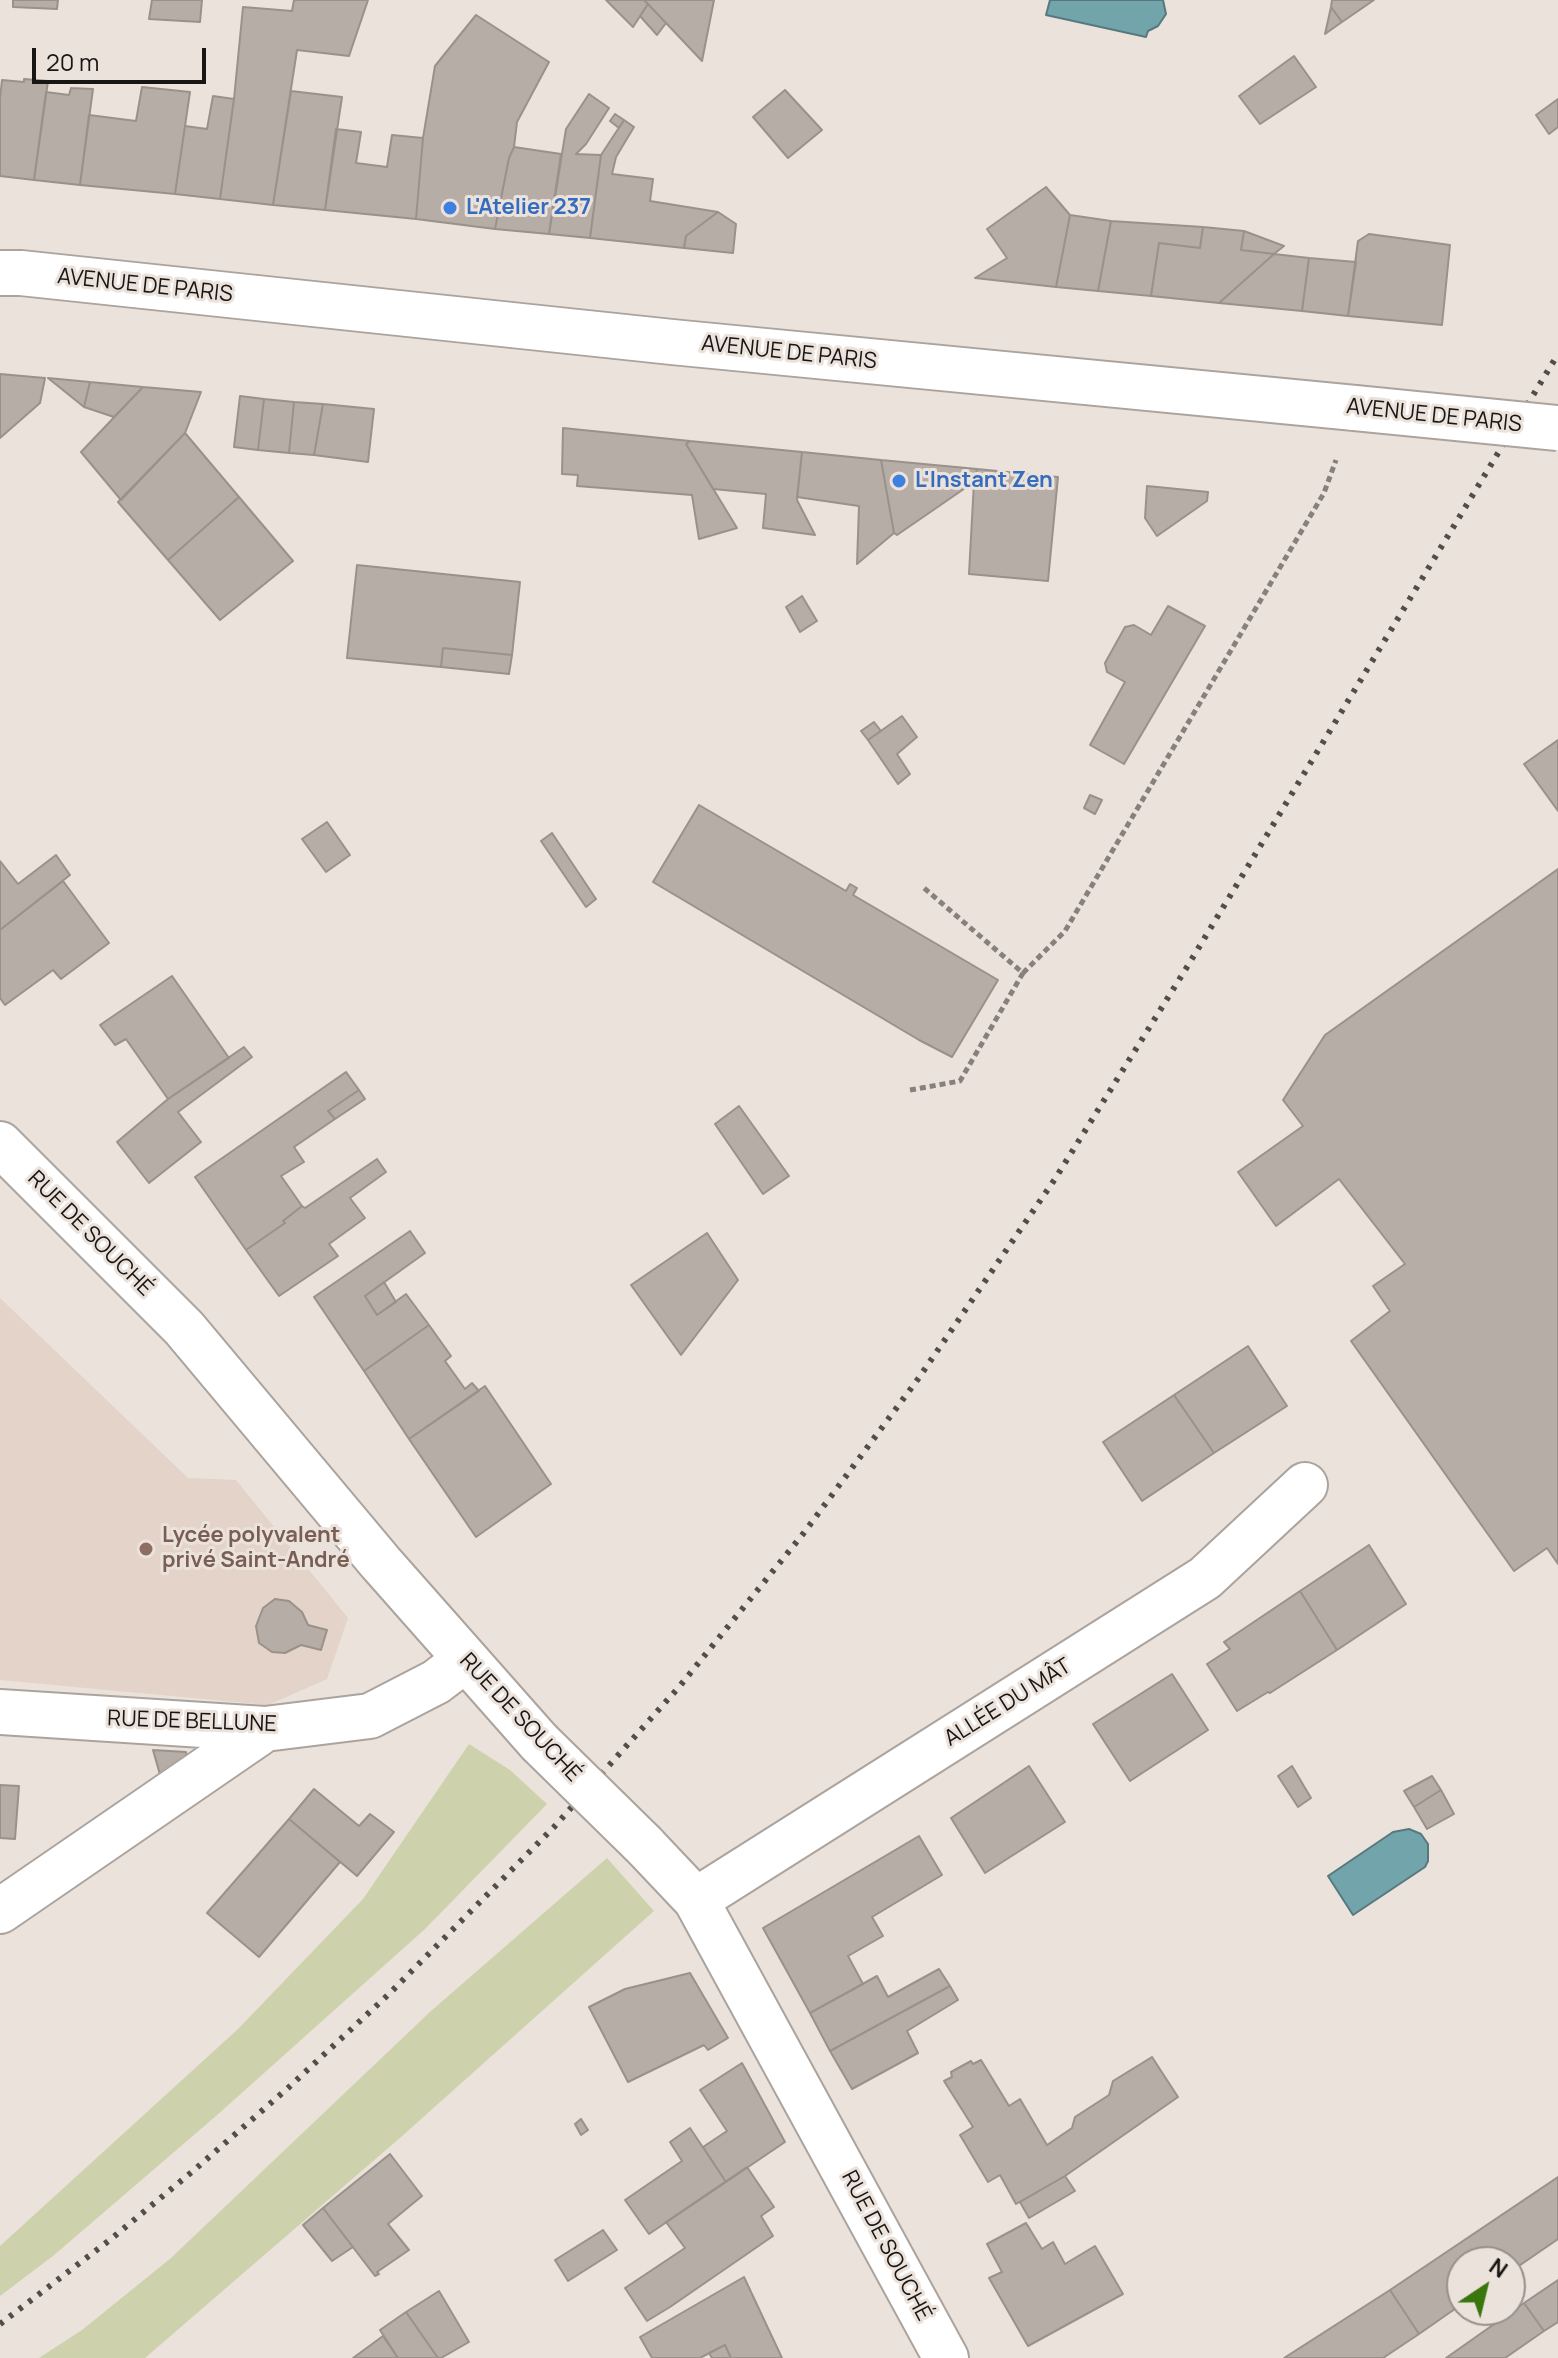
<!DOCTYPE html>
<meta charset="utf-8">
<style>
body{margin:0}
#map{position:relative;width:1558px;height:2358px;overflow:hidden;background:#ebe2db;font-family:Manrope,sans-serif}
canvas{display:block}
.north{position:absolute;left:1446px;top:2246px;width:80px;height:80px;box-sizing:border-box;background:#ebe2db;border:2px solid #97908b;border-radius:50%;rotate:35deg;font-size:22px;font-weight:700;line-height:32px;text-align:center;color:#181513}
.north::after{content:'';display:block;margin:auto;width:28px;height:36px;background:#3a760e;clip-path:polygon(50% 0,100% 100%,50% 72%,0 100%)}
.scale{position:absolute;left:32px;top:48px;width:174px;height:36px;box-sizing:border-box;border:4px solid #181513;border-top:0;padding-left:10px;font-size:24px;line-height:28px;white-space:nowrap;color:#181513;-webkit-text-stroke:6px #ebe2db;paint-order:stroke}
</style>
<div id="map">
<canvas width="1558" height="2358"></canvas>
<div class="north">N</div>
<div class="scale">20 m</div>
</div>
<script>
const ctx = document.querySelector('canvas').getContext('2d');
ctx.lineJoin = 'round';
function paint(path, color) {
  ctx.fillStyle = color;
  ctx.fill(path, 'evenodd');
}
function toPath(rows) {
  const path = new Path2D();
  for (const r of rows) {
    path.moveTo(r[0], r[1]);
    for (let i = 2; i < r.length; i += 2) path.lineTo(r[i], r[i + 1]);
  }
  return path;
}
function strokePath(path, color, width, dash) {
  ctx.strokeStyle = color;
  ctx.lineWidth = width;
  ctx.lineCap = dash ? 'butt' : 'round';
  ctx.setLineDash(dash || []);
  ctx.stroke(path);
}
function label(font, color, halo, rows, align = 'center') {
  ctx.font = font + ' Manrope,sans-serif';
  ctx.lineWidth = 6;
  ctx.setLineDash([]);
  ctx.textBaseline = 'middle';
  ctx.strokeStyle = halo;
  ctx.fillStyle = color;
  for (const [text, x, y, turn = 0] of rows) {
    ctx.save();
    ctx.translate(x, y);
    ctx.rotate((+turn || 0) * Math.PI / 180);
    ctx.textAlign = isNaN(turn) ? turn : align;
    if (halo) ctx.strokeText(text, 0, 0);
    ctx.fillText(text, 0, 0);
    ctx.restore();
  }
}
const built = toPath([
 [0,1298,188,1478,236,1480,348,1618,327,1679,268,1705,0,1680]
]);
const green = toPath([
 [469,1744,510,1770,547,1804,425,1929,216,2116,53,2256,0,2296,0,2246,238,2029,363,1899],
 [607,1858,654,1911,401,2137,145,2358,39,2358,82,2330,171,2258,431,2011]
]);
const water = toPath([
 [1050,0,1163,0,1166,14,1158,26,1148,31,1146,37,1046,15,1050,0],
 [1409,1829,1421,1834,1428,1844,1428,1861,1425,1867,1353,1915,1328,1876,1393,1832,1409,1829]
]);
const building = toPath([
 [13,0,58,0,57,9,13,7,13,0],
 [152,0,202,0,200,22,149,19,152,0],
 [294,0,368,0,349,56,297,50,273,205,220,199,234,99,243,7,292,11,294,0],
 [606,0,644,0,648,4,633,27,606,0],
 [644,0,714,0,702,61,666,23,644,0],
 [1332,0,1374,0,1342,22,1331,7,1332,0],
 [648,4,666,23,657,35,640,16,648,4],
 [1331,7,1342,22,1325,34,1331,7],
 [476,15,549,62,517,122,514,147,509,158,495,229,416,219,423,138,435,66,476,15],
 [1294,56,1316,87,1260,124,1239,96,1294,56],
 [24,79,48,81,34,180,0,176,0,98,2,80,24,82,24,79],
 [142,87,190,92,175,194,80,185,89,115,136,121,142,87],
 [71,88,93,89,80,185,34,180,46,92,69,95,71,88],
 [785,90,822,130,788,158,753,117,785,90],
 [291,91,342,97,325,210,273,205,291,91],
 [589,94,609,108,586,144,576,154,601,155,590,238,549,234,566,129,589,94],
 [213,96,234,99,220,199,175,194,185,126,207,129,213,96],
 [1558,99,1558,127,1549,134,1536,115,1558,99],
 [615,114,624,120,619,128,610,121,615,114],
 [624,120,634,127,616,157,612,174,653,179,650,201,718,212,686,236,684,248,590,238,601,155,624,120],
 [336,129,361,132,356,163,387,167,392,135,423,138,416,219,325,210,336,129],
 [514,147,561,154,549,234,495,229,509,158,514,147],
 [1046,187,1070,215,1056,287,975,278,1007,258,987,229,1046,187],
 [718,212,736,224,733,253,684,248,686,236,718,212],
 [1070,215,1111,221,1098,291,1056,287,1070,215],
 [1111,221,1203,227,1200,248,1159,243,1151,296,1098,291,1111,221],
 [1203,227,1244,231,1241,250,1274,254,1219,303,1151,296,1159,243,1200,248,1203,227],
 [1244,231,1284,246,1274,254,1241,250,1244,231],
 [1369,234,1450,245,1442,325,1348,316,1358,241,1369,234],
 [1274,254,1309,258,1302,311,1219,303,1274,254],
 [1309,258,1356,262,1348,316,1302,311,1309,258],
 [0,374,45,378,40,403,0,438,0,374],
 [48,378,90,382,84,407,48,378],
 [90,382,143,387,114,417,84,407,90,382],
 [143,387,201,392,185,433,121,500,81,452,143,387],
 [240,396,264,399,258,450,234,447,240,396],
 [264,399,294,402,289,453,258,450,264,399],
 [294,402,323,404,314,455,289,453,294,402],
 [323,404,374,409,368,462,314,455,323,404],
 [563,428,690,441,686,444,737,528,699,539,692,495,577,486,578,475,562,474,563,428],
 [185,433,239,497,168,560,118,502,185,433],
 [690,441,802,452,797,500,815,535,763,528,766,494,713,489,686,444,690,441],
 [802,452,881,460,894,533,857,564,859,506,797,497,802,452],
 [881,460,977,469,974,482,897,535,894,533,881,460],
 [977,469,1058,477,1048,581,969,574,974,482,977,469],
 [1147,486,1208,492,1207,501,1157,536,1145,518,1147,486],
 [239,497,293,561,220,620,168,560,239,497],
 [357,565,520,582,512,655,443,648,441,667,347,658,357,565],
 [802,596,817,621,800,632,786,607,802,596],
 [1168,606,1205,626,1124,764,1090,745,1125,682,1107,672,1105,663,1125,627,1134,625,1151,635,1168,606],
 [443,648,512,655,509,674,441,667,443,648],
 [902,716,917,737,897,754,910,774,898,784,868,740,902,716],
 [874,722,881,731,868,740,861,731,874,722],
 [1558,740,1558,811,1524,764,1558,740],
 [1090,795,1102,800,1095,814,1084,808,1090,795],
 [699,805,846,891,850,884,857,888,853,895,998,980,952,1057,919,1040,653,882,699,805],
 [327,822,350,855,326,872,302,839,327,822],
 [552,833,596,899,586,907,541,841,552,833],
 [56,855,70,875,0,930,0,861,18,884,56,855],
 [1558,869,1558,1564,1547,1548,1514,1571,1351,1341,1390,1311,1373,1286,1405,1264,1339,1179,1276,1226,1238,1172,1303,1126,1283,1100,1325,1035,1558,869],
 [63,881,109,943,61,979,53,970,5,1005,0,998,0,930,63,881],
 [172,976,229,1058,168,1099,126,1039,115,1045,100,1025,172,976],
 [244,1047,252,1057,178,1112,201,1142,149,1183,117,1142,168,1099,244,1047],
 [346,1072,359,1090,328,1111,335,1119,294,1147,304,1162,281,1176,302,1206,283,1221,285,1223,246,1250,195,1177,346,1072],
 [359,1090,365,1099,335,1119,328,1111,359,1090],
 [739,1106,789,1176,763,1194,715,1124,739,1106],
 [377,1159,386,1172,350,1198,365,1218,329,1244,338,1256,279,1296,246,1250,285,1223,283,1221,302,1206,305,1208,377,1159],
 [410,1231,425,1253,365,1296,377,1315,406,1294,429,1325,364,1371,314,1297,410,1231],
 [707,1233,738,1280,681,1355,631,1285,707,1233],
 [384,1282,396,1302,377,1315,365,1296,384,1282],
 [429,1325,451,1356,445,1361,465,1389,472,1383,479,1391,409,1439,364,1371,429,1325],
 [1248,1346,1287,1406,1214,1453,1174,1395,1248,1346],
 [485,1386,551,1484,476,1537,409,1439,485,1386],
 [1174,1395,1214,1453,1142,1501,1103,1442,1174,1395],
 [1369,1545,1406,1604,1337,1650,1300,1591,1369,1545],
 [1300,1591,1337,1650,1270,1693,1268,1692,1237,1711,1207,1664,1230,1649,1224,1642,1300,1591],
 [275,1599,289,1601,302,1612,308,1625,327,1630,321,1650,301,1645,285,1653,272,1652,259,1643,256,1626,263,1608,275,1599],
 [1172,1674,1208,1730,1130,1781,1093,1724,1172,1674],
 [153,1750,186,1752,187,1760,161,1778,153,1750],
 [1029,1766,1065,1822,985,1873,951,1818,1029,1766],
 [1292,1766,1311,1798,1298,1807,1278,1776,1292,1766],
 [1432,1776,1441,1790,1414,1807,1404,1791,1432,1776],
 [0,1785,19,1786,15,1839,0,1838,0,1785],
 [314,1789,359,1826,370,1814,394,1832,357,1876,289,1819,314,1789],
 [1441,1790,1454,1814,1427,1829,1414,1807,1441,1790],
 [289,1819,340,1862,259,1957,207,1913,289,1819],
 [919,1836,942,1875,872,1917,883,1936,848,1956,863,1984,810,2013,763,1928,919,1836],
 [939,1969,950,1986,830,2051,810,2013,877,1976,888,1997,939,1969],
 [690,1973,728,2038,708,2050,704,2045,628,2082,589,2007,625,1989,690,1973],
 [950,1986,958,2000,907,2031,918,2053,852,2089,830,2051,950,1986],
 [1152,2057,1178,2097,1065,2176,1016,2204,1000,2175,988,2182,960,2135,973,2127,944,2081,952,2077,951,2072,971,2061,973,2064,981,2060,1009,2106,1020,2099,1047,2145,1072,2128,1075,2117,1109,2095,1113,2081,1152,2057],
 [742,2063,785,2142,726,2182,703,2147,727,2131,700,2090,742,2063],
 [581,2119,588,2130,581,2135,575,2124,581,2119],
 [690,2128,726,2182,649,2234,625,2200,682,2161,670,2142,690,2128],
 [390,2154,422,2196,388,2224,409,2250,377,2272,379,2274,375,2276,323,2208,390,2154],
 [747,2167,774,2207,761,2216,773,2236,670,2307,647,2321,625,2288,685,2248,666,2222,747,2167],
 [1065,2176,1075,2191,1029,2218,1020,2202,1065,2176],
 [1558,2177,1558,2239,1510,2272,1510,2262,1462,2262,1462,2304,1419,2334,1390,2290,1558,2177],
 [323,2208,353,2247,332,2261,303,2225,323,2208],
 [1026,2223,1042,2249,1053,2242,1065,2264,1095,2246,1123,2294,1028,2346,989,2278,1002,2272,987,2244,1026,2223],
 [603,2230,617,2250,568,2281,555,2260,603,2230],
 [744,2277,782,2358,731,2358,725,2345,700,2358,652,2358,640,2337,744,2277],
 [1558,2280,1558,2322,1544,2331,1524,2303,1558,2280],
 [1390,2290,1419,2334,1383,2358,1284,2358,1390,2290],
 [439,2291,469,2342,441,2358,438,2358,406,2312,439,2291],
 [1524,2303,1544,2331,1505,2358,1446,2358,1524,2303],
 [406,2312,438,2358,398,2358,380,2330,406,2312],
 [383,2336,398,2358,353,2358,383,2336],
 [725,2345,731,2358,712,2358,709,2353,725,2345]
]);
const path = toPath([
 [1023,973,1065,931,1324,493,1336,460],
 [910,1090,960,1081,1023,973,924,888]
]);
const street = toPath([
 [0,1712,265,1729,370,1716,436,1682,465,1660],
 [696,1900,1205,1578,1305,1485],
 [0,1911,265,1729]
]);
const secondary = toPath([
 [0,273,21,273,672,342,1355,408],
 [0,1144,184,1328,380,1562,539,1742],
 [644,1845,696,1900,946,2358]
]);
const rail = toPath([
 [0,2324,111,2239,193,2171,288,2088,389,1994,554,1827,679,1687,803,1534,918,1379,1055,1179,1187,967,1558,354]
]);
const secondaryBridge = toPath([
 [1355,408,1558,428],
 [539,1742,644,1845]
]);
const markers = [
 [450,208,8,"#3f7fe0"],
 [899,481,8,"#3f7fe0"],
 [146,1549,8,"#8d6e63"]
];
const shopNames = [
 ["L'Atelier 237",466,208],
 ["L'Instant Zen",915,481]
];
const streetNames = [
 ["AVENUE DE PARIS",145,286,6],
 ["AVENUE DE PARIS",789,353,6],
 ["AVENUE DE PARIS",1434,416,6],
 ["RUE DE SOUCHÉ",90,1234,45],
 ["ALLÉE DU MÂT",1008,1703,-32],
 ["RUE DE SOUCHÉ",520,1718,47],
 ["RUE DE BELLUNE",192,1722,2],
 ["RUE DE SOUCHÉ",886,2246,62]
];
const educationNames = [
 ["Lycée polyvalent",162,1536],
 ["privé Saint-André",162,1561]
];
paint(built, '#e3d3c8');
paint(green, '#cdd2ac');
paint(water, '#72a4ac');
strokePath(water, '#57797e', 2);
paint(building, '#b6ada7');
strokePath(building, '#9a918b', 2);
strokePath(street, '#aba39d', 48);
strokePath(secondary, '#aba39d', 48);
strokePath(path, '#87807c', 5, [6, 4]);
strokePath(street, '#fff', 44);
strokePath(secondary, '#fff', 44);
strokePath(rail, '#514d49', 6, [4, 8]);
strokePath(secondaryBridge, '#aba39d', 48, []);
strokePath(secondaryBridge, '#fff', 44);
for (const [x, y, r, color] of markers) {
  const dot = new Path2D();
  dot.arc(x, y, r, 0, 2 * Math.PI);
  ctx.fillStyle = color;
  ctx.fill(dot);
  strokePath(dot, '#ebe2db', 3);
}
label('bold 22px', '#366cbe', '#ebe2db', shopNames, 'left');
label('22px', '#181513', '#ebe2db', streetNames);
label('bold 22px', '#785e54', '#ebe2db', educationNames, 'left');
</script>
